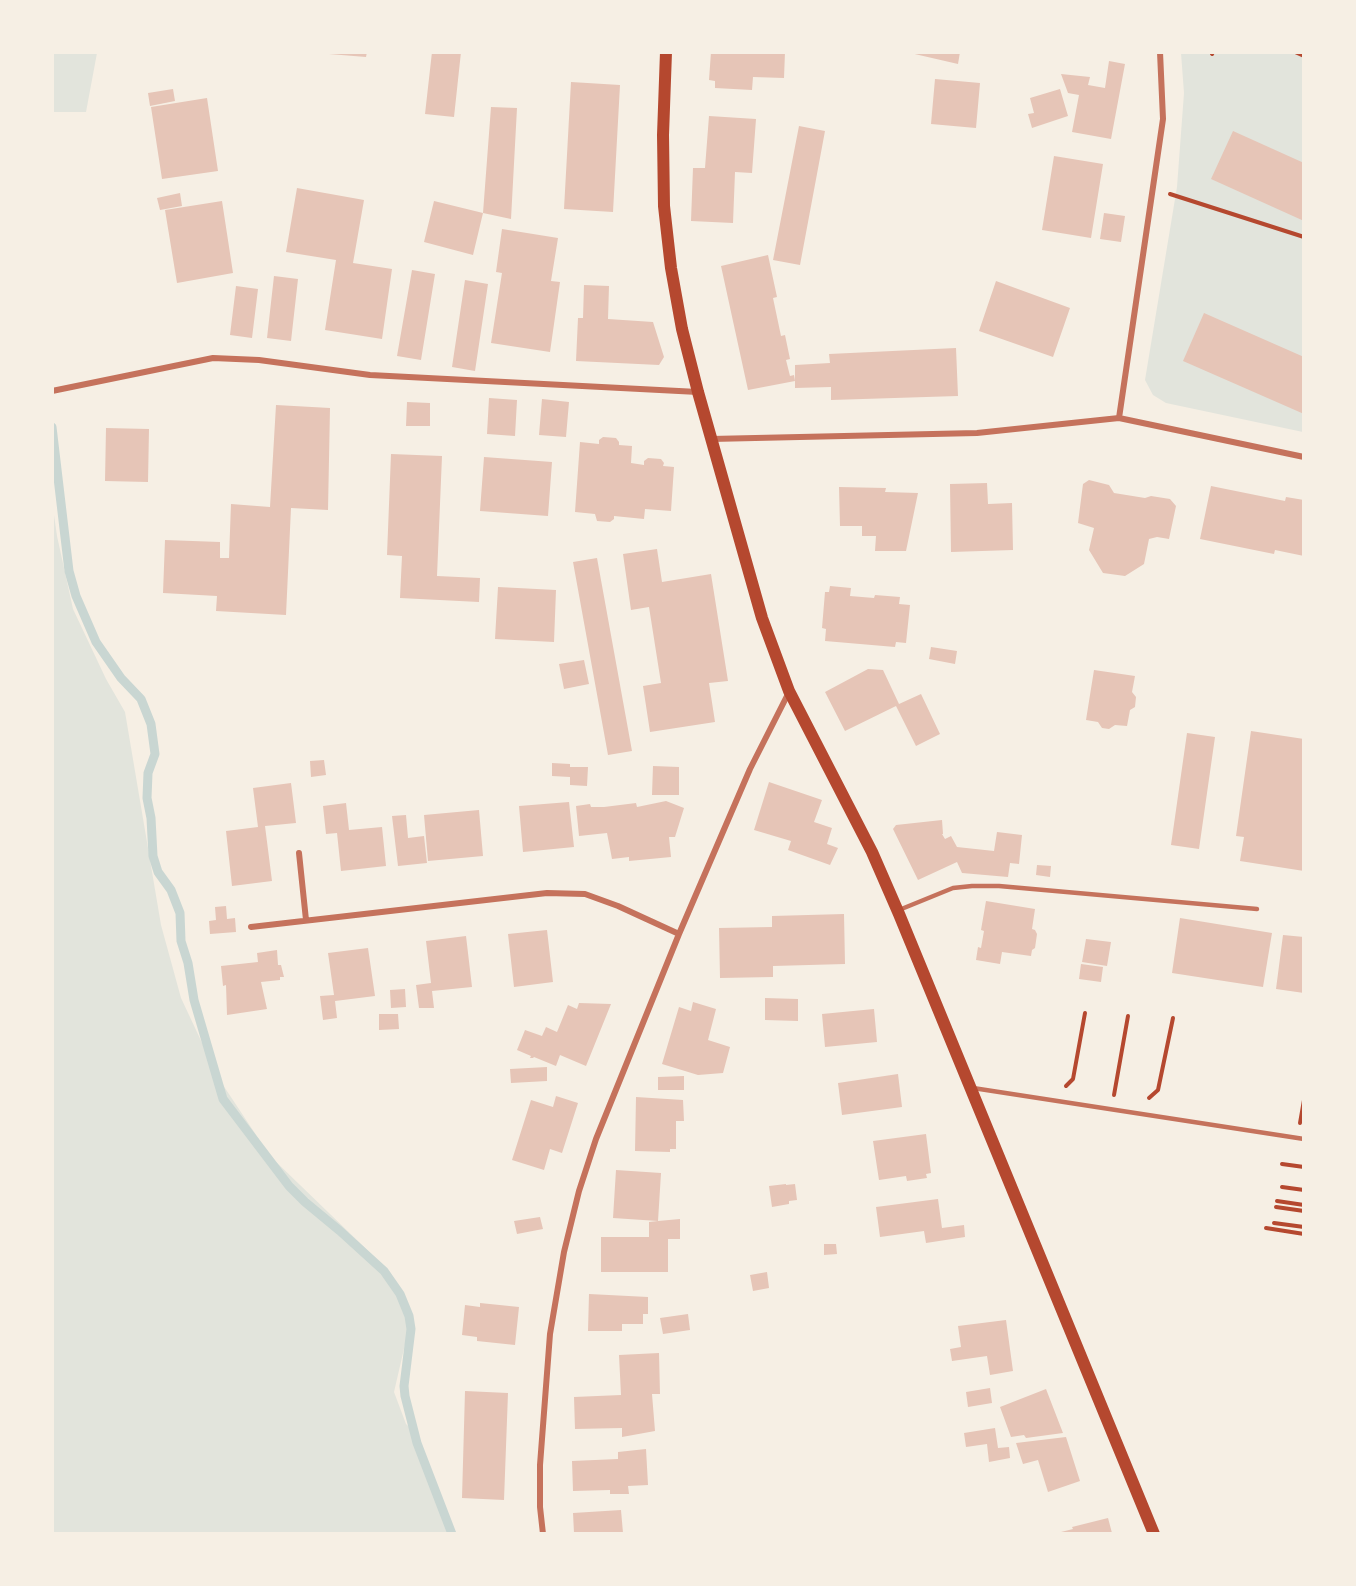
<!DOCTYPE html>
<style>
body{margin:0}
#map{position:relative;width:1356px;height:1586px;overflow:hidden;background:#f6efe4;font-family:"Varela Round",sans-serif}
canvas{display:block}
.frame{position:absolute;inset:0;border:54px solid #f6efe4;pointer-events:none}
</style>
<div id="map">
<canvas width="1356" height="1586"></canvas>
<div class="frame"></div>
</div>
<script>
const ctx = document.querySelector('canvas').getContext('2d');
ctx.lineJoin = 'round';
function paint(path, color) {
  ctx.fillStyle = color;
  ctx.fill(path, 'evenodd');
}
function toPath(rows) {
  const path = new Path2D();
  for (const r of rows) {
    path.moveTo(r[0], r[1]);
    for (let i = 2; i < r.length; i += 2) path.lineTo(r[i], r[i + 1]);
  }
  return path;
}
function strokePath(path, color, width, dash) {
  ctx.strokeStyle = color;
  ctx.lineWidth = width;
  ctx.lineCap = dash ? 'butt' : 'round';
  ctx.setLineDash(dash || []);
  ctx.stroke(path);
}
const green = toPath([
 [52,53,97,53,86,112,53,112],
 [1181,53,1303,53,1303,432,1166,403,1153,395,1145,380,1177,187,1184,93],
 [52,501,57,536,73,609,106,679,125,712,161,925,181,998,219,1079,270,1156,389,1271,404,1294,409,1327,394,1392,406,1424,419,1436,449,1529,448,1533,53,1533]
]);
const stream = toPath([
 [52,427,69,571,76,596,96,642,121,678,141,699,151,724,155,754,148,773,147,798,151,818,153,856,158,872,171,890,180,913,181,941,188,963,194,1000,223,1099,289,1186,305,1202,340,1231,384,1271,400,1294,409,1316,411,1329,404,1386,405,1396,417,1443,452,1534]
]);
const building = toPath([
 [329,52,367,52,366,57,329,54],
 [432,52,461,52,454,117,425,114],
 [711,52,785,52,784,78,753,77,752,90,715,88,715,81,709,80],
 [906,52,960,52,958,64],
 [1109,61,1125,64,1111,139,1072,132,1079,95,1068,93,1061,74,1090,77,1088,85,1105,88],
 [935,79,980,83,976,128,931,124],
 [571,82,620,85,613,212,564,209],
 [173,89,175,101,150,106,148,93],
 [1060,89,1068,116,1032,128,1028,114,1034,113,1030,98],
 [207,98,218,171,162,179,151,107],
 [491,107,517,108,511,219,483,213],
 [709,116,756,119,752,173,735,172,733,223,691,221,693,168,705,168],
 [799,126,825,131,800,265,773,260],
 [1233,131,1304,163,1304,221,1211,179],
 [1054,156,1103,164,1091,238,1042,230],
 [297,188,364,200,353,263,392,269,382,339,325,330,336,260,286,252],
 [180,193,182,206,160,210,157,198],
 [222,201,233,273,177,283,165,210],
 [434,201,483,213,473,255,424,242],
 [1104,213,1125,216,1121,242,1100,239],
 [502,229,558,238,551,281,560,282,550,352,491,343,502,273,496,272],
 [768,255,777,297,773,298,781,336,785,335,790,359,786,360,790,376,794,375,795,381,795,365,830,363,829,354,956,348,958,396,831,400,831,387,795,388,795,381,748,390,721,266],
 [412,270,435,274,421,360,397,356],
 [274,276,298,279,291,341,267,338],
 [465,280,488,284,475,371,452,367],
 [996,281,1070,308,1053,357,979,331],
 [584,285,609,286,608,319,653,322,664,357,659,365,576,361,578,318,583,318],
 [236,286,258,289,252,338,230,335],
 [1204,313,1304,357,1304,414,1183,361],
 [489,398,517,400,515,436,487,434],
 [542,399,569,402,566,437,539,435],
 [407,402,430,403,430,426,406,426],
 [276,405,330,408,328,510,291,508,286,615,216,611,217,596,163,593,165,540,220,542,220,558,229,558,231,504,270,507],
 [106,428,149,429,148,482,105,481],
 [603,437,616,438,619,442,619,445,632,446,631,463,644,465,644,461,648,458,661,459,664,463,663,466,674,467,671,511,645,509,644,519,614,516,614,519,610,522,597,521,595,514,575,512,580,442,599,444,599,440],
 [391,454,442,456,437,576,480,578,479,602,400,598,402,556,387,555],
 [484,457,552,462,548,516,480,511],
 [1089,480,1109,485,1114,493,1145,498,1151,496,1170,499,1176,506,1169,539,1157,537,1149,539,1144,564,1125,576,1103,573,1089,550,1094,528,1078,523,1083,484],
 [987,483,988,504,1012,503,1013,550,951,552,950,484],
 [1211,486,1285,501,1286,497,1304,500,1304,556,1275,550,1274,554,1200,539],
 [839,487,886,488,885,492,918,493,906,551,875,551,876,536,862,536,862,526,840,526],
 [657,549,662,582,711,574,728,681,709,683,715,722,650,732,643,686,661,683,649,607,631,610,623,554],
 [597,558,632,751,608,755,573,562],
 [830,586,851,588,850,596,874,598,875,595,900,597,899,604,910,605,906,643,896,642,895,647,825,641,826,629,822,628,825,592,829,592],
 [498,587,556,590,554,642,495,639],
 [931,647,957,651,955,664,929,659],
 [584,660,589,684,564,689,559,664],
 [868,669,883,670,899,704,921,694,940,734,916,746,896,706,845,731,825,692],
 [1094,670,1135,676,1132,692,1136,697,1135,707,1130,710,1127,726,1115,725,1109,729,1102,728,1098,722,1086,720],
 [1251,731,1304,739,1304,871,1240,861,1244,837,1236,836],
 [1187,733,1215,737,1199,849,1171,845],
 [324,760,326,775,311,777,310,761],
 [552,763,570,764,570,767,588,767,587,786,570,785,570,777,552,776],
 [653,766,679,767,679,795,652,795],
 [769,782,822,800,814,822,832,828,827,844,838,848,830,865,788,850,791,841,754,830],
 [291,783,296,823,265,826,272,881,232,886,226,831,258,827,253,788],
 [666,801,684,808,675,837,669,837,671,857,629,861,629,857,612,859,607,833,579,836,576,806,590,804,591,807,604,807,636,803,637,807],
 [569,802,574,847,523,852,519,806],
 [346,803,349,830,382,827,386,866,341,871,337,833,326,834,323,806],
 [479,810,483,856,428,861,424,815],
 [406,815,408,838,424,836,427,863,398,866,392,816],
 [942,820,943,834,942,834,945,839,951,836,957,847,994,851,997,832,1022,835,1019,864,1010,863,1008,877,962,873,957,862,918,880,893,829,896,825],
 [1037,865,1051,866,1050,877,1036,875],
 [986,901,1035,909,1032,929,1035,930,1037,934,1035,948,1032,950,1031,956,1002,952,1000,964,976,960,978,947,981,948,984,931,981,930],
 [226,906,227,919,235,918,236,932,210,934,209,921,216,920,215,907],
 [844,914,845,964,773,966,773,977,720,978,719,928,772,927,772,916],
 [1180,918,1272,933,1263,987,1172,973],
 [547,930,553,982,514,987,508,934],
 [1283,935,1304,937,1304,993,1276,989],
 [466,936,472,987,432,991,434,1008,419,1008,416,985,431,983,426,941],
 [1086,939,1111,942,1107,966,1082,962],
 [368,948,375,996,335,1001,337,1018,323,1020,320,996,334,995,328,953],
 [277,950,278,965,281,965,284,977,280,977,280,980,261,982,267,1009,227,1015,226,985,223,986,221,966,258,962,257,953],
 [1081,964,1103,967,1101,982,1079,979],
 [405,989,406,1007,391,1008,390,990],
 [765,998,798,999,798,1021,765,1020],
 [693,1002,716,1009,708,1040,730,1047,723,1073,698,1075,662,1064,679,1007,691,1011],
 [579,1003,611,1004,586,1066,560,1055,556,1066,534,1057,533,1058,530,1058,531,1056,517,1050,525,1030,542,1036,546,1027,557,1032,568,1005,577,1009],
 [874,1009,877,1042,825,1047,822,1014],
 [379,1014,398,1014,399,1029,379,1030],
 [547,1067,547,1081,511,1083,510,1069],
 [898,1074,902,1107,842,1115,838,1083],
 [684,1076,684,1090,658,1090,658,1077],
 [556,1096,578,1103,562,1153,550,1149,544,1170,512,1160,531,1100,553,1107],
 [636,1097,683,1100,684,1121,676,1121,676,1149,670,1149,670,1152,635,1151],
 [926,1134,931,1173,926,1174,927,1178,907,1181,906,1176,879,1180,873,1141],
 [616,1170,661,1173,658,1221,680,1219,680,1239,668,1239,668,1272,601,1272,601,1237,649,1237,649,1222,658,1221,613,1218],
 [786,1184,786,1185,795,1184,797,1200,789,1201,789,1204,772,1207,769,1186],
 [938,1199,942,1228,964,1225,965,1237,926,1243,924,1231,880,1237,876,1207],
 [540,1217,543,1229,517,1234,514,1221],
 [824,1244,836,1244,837,1254,824,1255],
 [767,1272,769,1288,753,1291,750,1275],
 [589,1294,648,1297,648,1314,643,1314,643,1324,622,1324,622,1331,588,1331],
 [480,1303,519,1307,515,1345,477,1341,477,1337,462,1335,465,1305,480,1307],
 [688,1314,690,1330,663,1334,660,1318],
 [1006,1320,1013,1371,990,1375,987,1356,952,1361,950,1349,961,1347,958,1326],
 [659,1353,660,1394,652,1394,655,1431,622,1437,622,1428,575,1429,574,1397,621,1395,619,1355],
 [990,1388,992,1403,968,1407,966,1392],
 [1046,1389,1063,1433,1026,1438,1024,1435,1011,1437,1000,1407],
 [465,1391,508,1393,504,1500,462,1498],
 [995,1428,998,1448,1009,1447,1010,1458,989,1462,987,1444,966,1447,964,1433],
 [1066,1437,1080,1481,1048,1492,1038,1460,1023,1464,1016,1443],
 [646,1449,648,1485,628,1486,629,1494,610,1494,610,1490,573,1491,572,1461,618,1459,618,1452],
 [621,1510,623,1533,574,1533,573,1513],
 [1108,1518,1112,1533,1057,1533,1073,1529,1072,1527]
]);
const path = toPath([
 [1295,52,1304,56],
 [1212,54,1213,52],
 [1170,194,1304,237],
 [1066,1086,1073,1079,1085,1013],
 [1114,1095,1128,1016],
 [1149,1098,1158,1090,1173,1018],
 [1300,1123,1304,1100],
 [1282,1164,1304,1167],
 [1282,1187,1304,1190],
 [1277,1201,1304,1205],
 [1276,1207,1304,1211],
 [1274,1223,1304,1227],
 [1266,1228,1304,1234]
]);
const service = toPath([
 [899,910,953,888,972,886,999,886,1257,909],
 [973,1088,1304,1139]
]);
const minor = toPath([
 [52,391,213,358,259,360,370,375,698,392],
 [1119,418,1163,119,1160,52],
 [711,439,977,433,1119,418,1304,457],
 [299,853,306,920],
 [251,927,547,893,585,894,618,906,679,934],
 [543,1534,540,1507,540,1465,550,1334,564,1252,579,1191,596,1139,679,934,750,769,789,692]
]);
const secondary = toPath([
 [666,52,663,135,664,206,671,268,682,329,698,392,762,618,789,691,872,852,899,914,1154,1534]
]);
paint(green, '#e2e4dc');
strokePath(stream, '#c9d6d2', 9);
paint(building, '#e6c5b7');
strokePath(path, '#b5482f', 4);
strokePath(service, '#c5725c', 4.5);
strokePath(minor, '#c5725c', 6);
strokePath(secondary, '#b5482f', 12);
</script>
